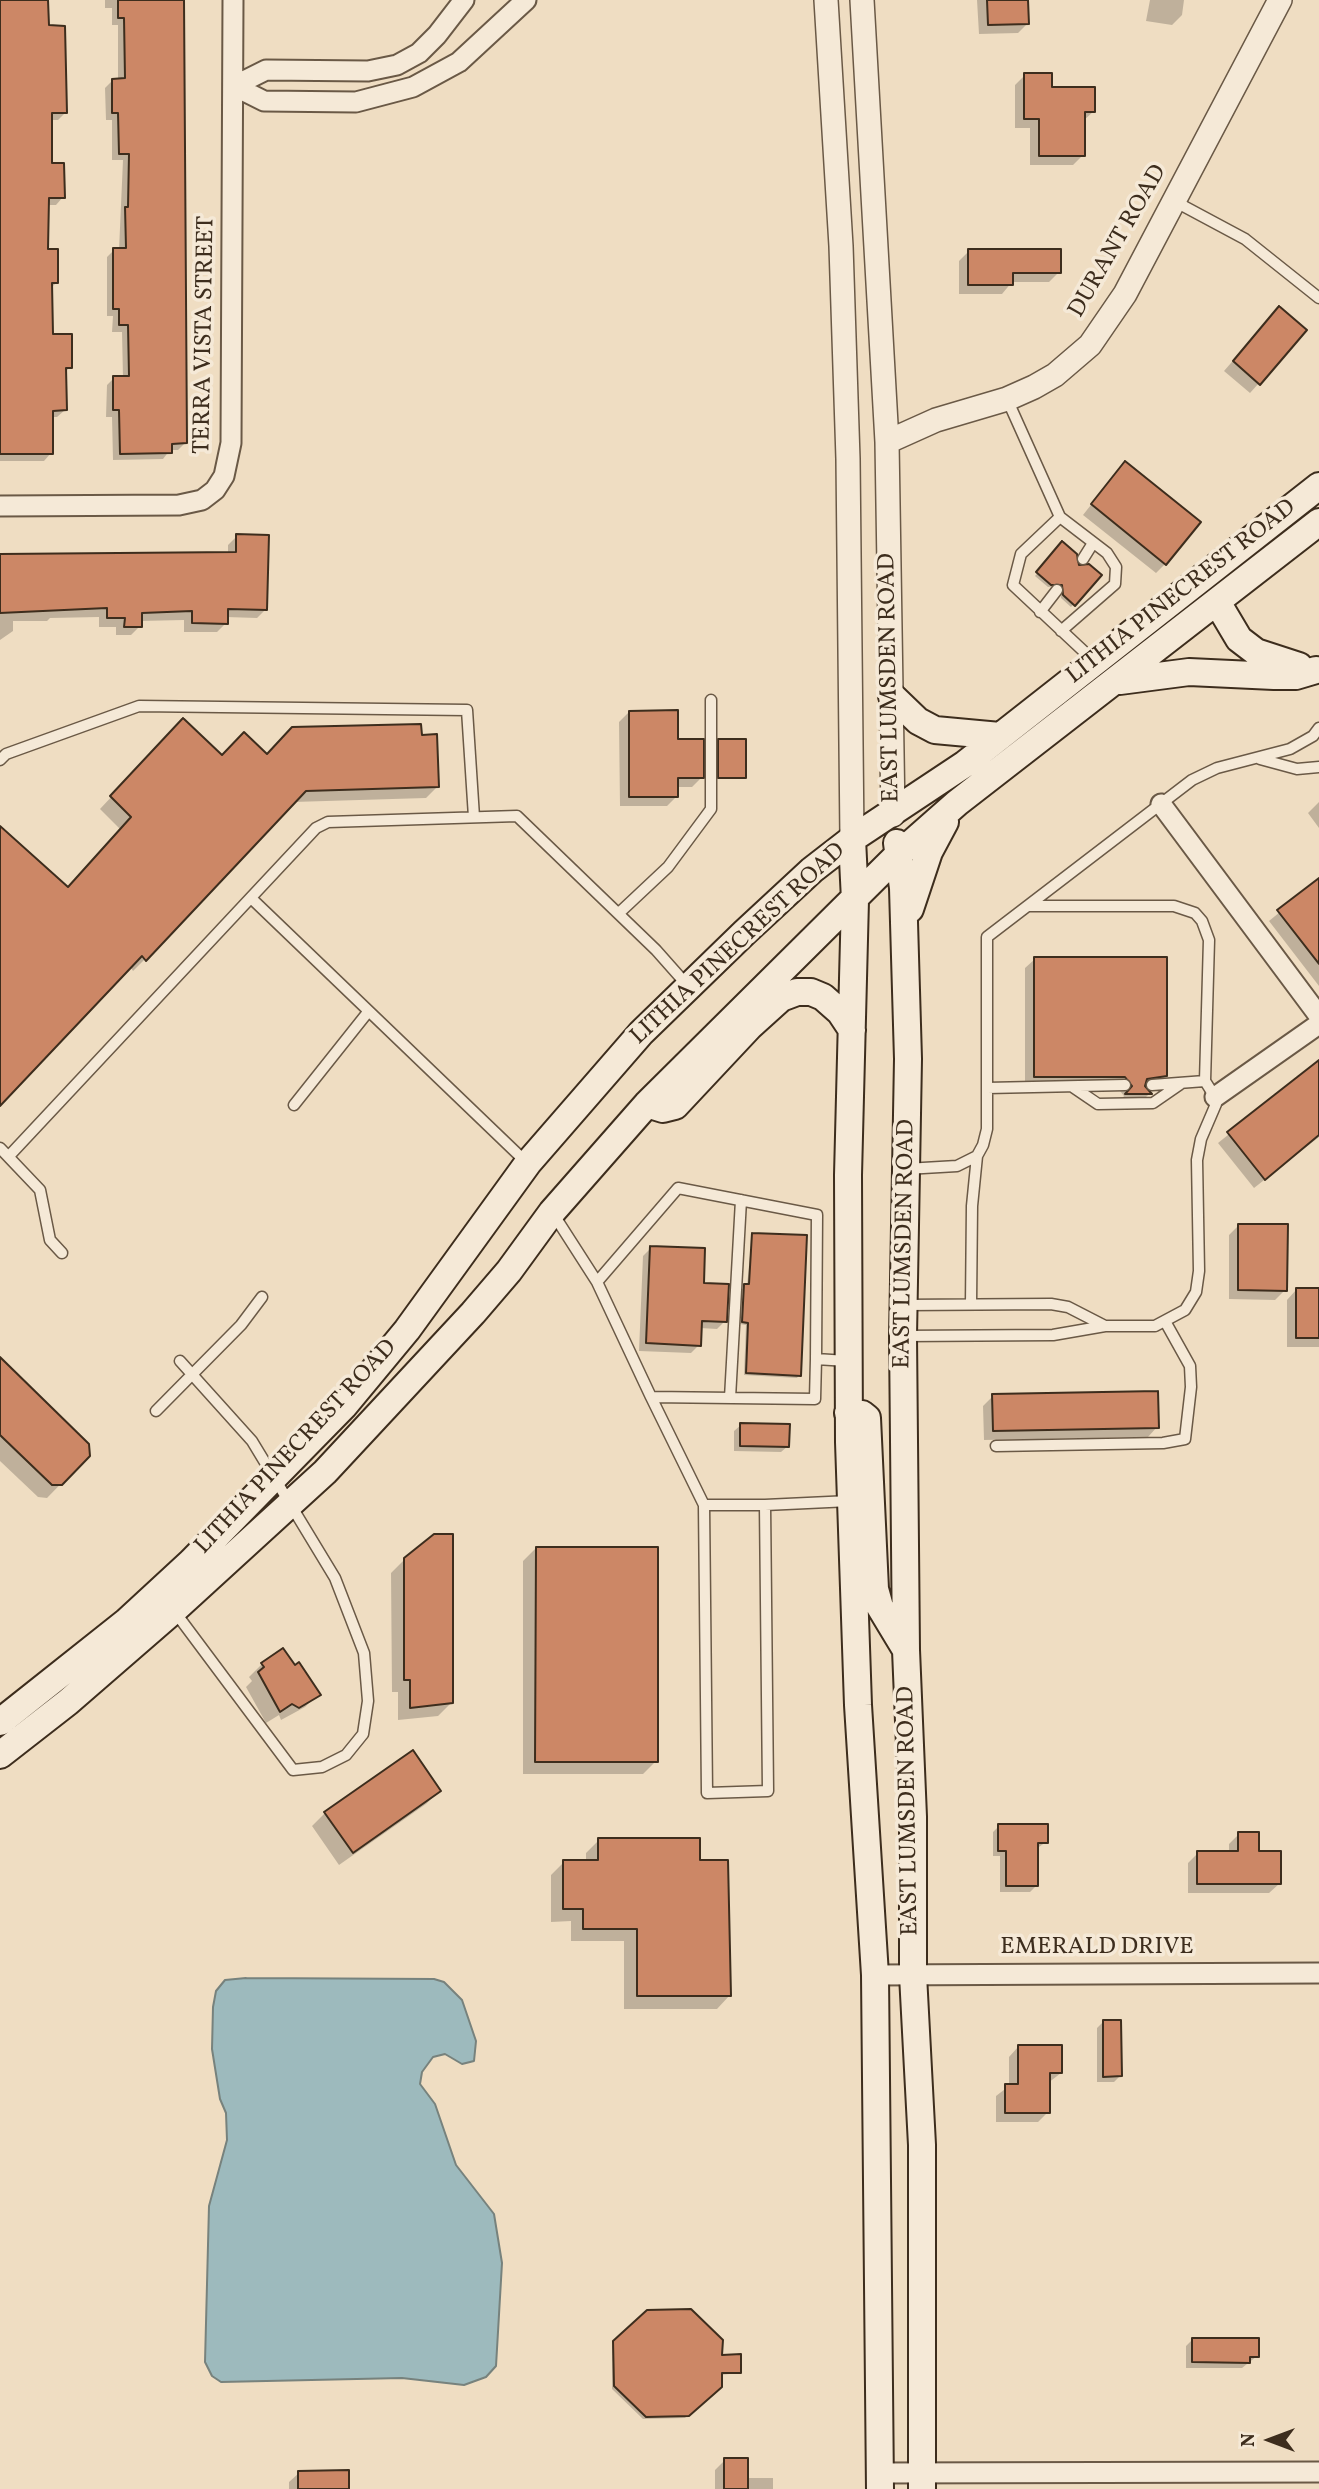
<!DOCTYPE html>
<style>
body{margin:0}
#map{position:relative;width:1319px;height:2489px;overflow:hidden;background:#efddc2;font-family:Vollkorn,serif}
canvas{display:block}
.north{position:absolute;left:1235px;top:2405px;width:70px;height:70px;-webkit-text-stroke:5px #f5e9d7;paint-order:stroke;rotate:270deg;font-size:19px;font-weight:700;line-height:28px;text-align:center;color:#3d2d1d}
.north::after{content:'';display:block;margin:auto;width:24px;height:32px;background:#3d2d1d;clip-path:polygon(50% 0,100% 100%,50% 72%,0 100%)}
</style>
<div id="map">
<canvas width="1319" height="2489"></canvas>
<div class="north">N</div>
</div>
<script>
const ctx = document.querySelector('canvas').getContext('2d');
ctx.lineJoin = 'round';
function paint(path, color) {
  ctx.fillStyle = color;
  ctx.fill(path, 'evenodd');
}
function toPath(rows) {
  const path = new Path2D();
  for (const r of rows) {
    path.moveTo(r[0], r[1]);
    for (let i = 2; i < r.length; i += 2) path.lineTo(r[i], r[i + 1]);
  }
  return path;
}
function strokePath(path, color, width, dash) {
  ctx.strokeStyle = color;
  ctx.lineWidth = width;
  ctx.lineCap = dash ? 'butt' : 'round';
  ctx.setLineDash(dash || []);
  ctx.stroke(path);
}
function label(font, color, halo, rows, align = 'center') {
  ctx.font = font + ' Vollkorn,serif';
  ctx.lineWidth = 7;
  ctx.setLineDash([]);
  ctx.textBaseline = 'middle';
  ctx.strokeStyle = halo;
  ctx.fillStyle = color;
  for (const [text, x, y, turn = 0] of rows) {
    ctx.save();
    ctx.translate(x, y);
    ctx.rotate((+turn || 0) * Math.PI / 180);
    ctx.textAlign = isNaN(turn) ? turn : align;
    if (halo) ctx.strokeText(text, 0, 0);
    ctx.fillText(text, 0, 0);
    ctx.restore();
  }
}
const water = toPath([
 [246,1978,434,1979,444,1982,462,2000,476,2041,474,2061,462,2064,445,2054,433,2057,422,2072,420,2084,435,2104,456,2165,494,2214,502,2263,496,2366,486,2377,464,2385,402,2378,221,2382,212,2376,205,2362,209,2206,227,2140,226,2113,220,2099,212,2049,213,2007,216,1991,225,1980,246,1978]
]);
const shadow = toPath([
 [0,0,47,0,47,27,65,113,58,120,50,120,51,165,63,197,56,205,48,205,47,250,56,283,50,289,51,336,70,367,64,374,65,410,57,417,51,417,51,453,44,461,0,461],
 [105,0,184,0,185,443,178,450,170,450,163,459,113,460,112,417,106,417,107,385,114,378,123,378,122,332,112,332,113,316,107,316,107,257,114,250,119,250,123,160,112,160,112,120,106,120,105,88,113,80,118,80,118,25,112,25,112,8,105,8],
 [977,0,1027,0,1027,24,1018,33,979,34],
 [1150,0,1184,0,1182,15,1172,25,1146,21],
 [1025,75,1094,111,1083,121,1083,155,1073,165,1030,165,1030,128,1015,128,1015,85],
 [969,251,1059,272,1049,282,1012,282,1002,294,959,294,959,261],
 [1270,318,1259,383,1250,393,1224,371],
 [1116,473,1165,564,1156,573,1083,515],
 [237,536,266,609,257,618,226,617,226,623,217,632,184,632,184,620,140,621,140,626,131,635,116,635,116,627,99,627,99,617,50,618,47,621,13,621,13,631,0,640,0,554,228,554,228,545],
 [1063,544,1077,567,1099,575,1071,607,1061,598,1060,586,1048,587,1035,576],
 [629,712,676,741,702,777,692,787,677,787,677,796,667,806,620,806,619,722],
 [172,732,222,757,267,756,420,736,437,787,426,798,293,802,144,960,133,971,130,966,0,1103,0,843,68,889,121,830,100,809],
 [719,741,744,777,742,779,717,779,717,744],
 [1319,802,1319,828,1308,813],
 [1319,880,1319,986,1269,921],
 [1035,959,1166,1076,1156,1085,1143,1087,1149,1094,1140,1103,1119,1103,1124,1096,1116,1086,1025,1086,1025,968],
 [1319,1062,1319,1137,1254,1188,1218,1143],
 [1239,1225,1285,1290,1275,1300,1229,1299,1229,1235],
 [752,1235,799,1375,797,1378,744,1375,746,1325,740,1324,742,1289,747,1286],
 [651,1248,702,1284,725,1321,717,1329,700,1328,699,1345,691,1353,639,1351,643,1256],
 [1296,1290,1319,1290,1319,1347,1287,1347,1287,1300],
 [0,1361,88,1456,47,1498,38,1497,0,1461],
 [993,1396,1157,1427,1148,1437,984,1440,983,1406],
 [741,1425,788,1446,781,1452,734,1451,734,1431],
 [536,1548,656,1761,643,1774,523,1774,523,1561],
 [405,1559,452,1702,438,1716,398,1720,398,1692,392,1692,391,1573],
 [262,1664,318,1694,305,1707,281,1720,279,1715,266,1723,246,1687,252,1681,249,1677],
 [439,1791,426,1804,339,1865,312,1826,325,1813],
 [999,1826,1046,1842,1036,1849,1036,1886,1030,1892,1000,1892,1000,1856,993,1856,993,1832],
 [1239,1834,1279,1884,1269,1893,1188,1893,1188,1863,1198,1853,1229,1853,1229,1844],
 [599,1840,699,1862,726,1911,730,1911,730,1995,717,2009,624,2009,624,1941,571,1941,571,1921,551,1922,551,1875,564,1862,586,1862,586,1853],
 [1103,2022,1120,2076,1114,2082,1097,2082,1097,2028],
 [1018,2047,1061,2073,1048,2083,1048,2112,1038,2122,996,2122,996,2096,1009,2086,1009,2057],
 [647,2312,720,2357,739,2373,720,2375,720,2386,685,2418,643,2419,612,2389,612,2346],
 [1193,2339,1257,2356,1242,2368,1186,2368,1186,2346],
 [725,2460,747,2478,773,2478,773,2489,715,2489,715,2470],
 [299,2473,348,2489,289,2489,289,2482]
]);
const building = toPath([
 [0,0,48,0,49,25,65,26,67,113,52,113,52,163,64,163,65,198,49,198,48,249,58,249,58,283,52,283,53,334,72,334,72,368,66,368,67,410,53,411,53,454,0,454,0,0],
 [118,0,184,0,187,443,172,444,172,453,120,454,119,410,113,410,113,376,129,376,128,325,119,325,119,309,113,309,113,248,126,248,125,207,128,207,129,154,119,154,118,113,112,113,112,79,125,78,124,18,118,18,118,0],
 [987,0,1028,0,1029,24,988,25,987,0],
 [1024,73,1052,73,1052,87,1095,87,1095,112,1085,112,1085,156,1039,156,1039,119,1024,119,1024,73],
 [968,249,1061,249,1061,273,1013,273,1013,285,968,285,968,249],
 [1279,306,1307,330,1260,385,1233,361,1279,306],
 [1125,461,1201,522,1166,565,1091,504,1125,461],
 [236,534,269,535,267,610,228,609,228,624,192,623,192,611,142,613,142,627,124,627,125,618,107,618,107,608,0,613,0,554,236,552,236,534],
 [1062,541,1077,554,1079,565,1089,564,1102,575,1075,606,1063,595,1062,585,1051,585,1036,572,1062,541],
 [678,710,678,739,704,739,704,778,678,778,678,797,629,797,629,711,678,710],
 [183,718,222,755,244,732,267,754,292,727,421,724,422,735,437,734,439,787,306,791,146,961,142,956,0,1106,0,826,68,887,131,817,110,796,183,718],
 [718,739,746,739,746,778,718,778,718,739],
 [1319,878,1319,964,1277,910,1319,878],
 [1034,957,1167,957,1167,1076,1147,1079,1145,1086,1152,1094,1125,1094,1132,1086,1125,1077,1034,1077,1034,957],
 [1319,1060,1319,1135,1265,1180,1227,1132,1319,1060],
 [1238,1224,1288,1224,1287,1291,1238,1290,1238,1224],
 [752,1233,807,1235,801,1376,746,1373,748,1323,742,1322,744,1284,749,1284,752,1233],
 [650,1246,705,1248,704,1283,729,1284,727,1322,702,1321,701,1346,646,1343,650,1246],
 [1296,1288,1319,1288,1319,1338,1296,1338,1296,1288],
 [0,1357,89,1444,90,1456,62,1485,52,1485,0,1435,0,1357],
 [1158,1391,1159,1428,993,1431,992,1394,1158,1391],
 [740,1423,790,1424,789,1447,740,1446,740,1423],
 [434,1534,453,1534,453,1703,410,1708,410,1680,404,1680,404,1558,434,1534],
 [536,1547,658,1547,658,1762,535,1762,536,1547],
 [283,1648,295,1665,299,1662,321,1695,299,1708,292,1704,280,1712,258,1672,264,1667,261,1663,283,1648],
 [413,1750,441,1791,353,1853,324,1812,413,1750],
 [998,1824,1048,1824,1048,1843,1038,1843,1038,1886,1006,1886,1006,1851,998,1851,998,1824],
 [1238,1832,1259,1832,1259,1851,1281,1851,1281,1884,1197,1884,1197,1851,1238,1851,1238,1832],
 [598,1838,700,1838,700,1860,728,1860,731,1996,637,1996,637,1929,583,1929,583,1909,563,1909,563,1860,598,1860,598,1838],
 [1103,2020,1121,2020,1122,2076,1103,2077,1103,2020],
 [1018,2045,1062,2045,1062,2073,1050,2073,1050,2113,1005,2113,1005,2084,1018,2084,1018,2045],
 [691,2309,723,2340,722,2355,741,2354,741,2373,722,2373,722,2387,689,2416,646,2417,614,2386,613,2341,647,2310,691,2309],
 [1192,2338,1259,2338,1259,2357,1250,2357,1250,2363,1192,2362,1192,2338],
 [724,2458,748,2458,748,2489,724,2489,724,2458],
 [349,2470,349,2489,298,2489,298,2471,349,2470]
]);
const service = toPath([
 [1174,201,1245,239,1319,298],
 [1007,399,1060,517,1107,553,1116,567,1115,584,1061,631],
 [1060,517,1021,554,1013,585,1093,660],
 [1083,559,1093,543],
 [1040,612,1057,590],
 [1260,759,1297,769,1319,767],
 [0,760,6,754,139,706,467,710,474,817],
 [251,898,526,1162],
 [619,913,668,867,711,809,711,700],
 [1152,1085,1205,1081],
 [1073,1087,1098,1104,1153,1103,1182,1083],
 [987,1088,1125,1085],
 [294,1105,368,1012],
 [0,1148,40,1190,50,1240,62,1253],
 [9,1156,316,828,328,822,517,816,656,950,687,985],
 [906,1169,957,1166,977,1156,983,1145,987,1129,987,937,1192,780,1217,768,1290,749,1313,736,1319,728],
 [554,1215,597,1282,651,1397,815,1399,816,1359,847,1361],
 [597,1282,678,1188,817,1215,816,1359],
 [971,1304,972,1206,977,1156],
 [904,1305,1051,1304,1068,1307,1105,1326],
 [903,1336,1053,1335,1105,1326,1155,1326,1185,1310,1196,1292,1199,1271,1197,1160,1201,1139,1216,1104,1215,1097,1205,1081,1209,940,1202,921,1195,913,1174,906,1028,906],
 [651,1397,704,1505,707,1793,768,1791,765,1505,704,1505],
 [730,1398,741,1200],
 [156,1411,241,1325,262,1297],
 [996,1446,1163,1443,1185,1439,1191,1387,1190,1366,1166,1323],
 [765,1505,850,1501],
 [175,1612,293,1770,322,1767,346,1755,363,1734,368,1701,364,1653,335,1578,252,1441,180,1361]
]);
const minor = toPath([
 [234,86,264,101,356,102,413,87,459,62,526,0],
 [234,86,266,70,368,71,397,65,419,53,437,35,464,0],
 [0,506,179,505,202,500,215,490,224,476,231,443,233,0],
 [1161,804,1319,1016],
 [1215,1097,1319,1024],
 [875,1975,1319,1973],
 [880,2473,1319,2472]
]);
const tertiary = toPath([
 [826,0,841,246,848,459,852,839],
 [862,0,887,442,893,815],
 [887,442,936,420,1007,399,1034,387,1055,375,1090,345,1125,294,1280,0]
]);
const secondary = toPath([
 [1217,602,1239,639,1256,652,1299,666],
 [1120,681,1189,672,1274,676,1296,676,1316,670],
 [892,696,918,721,935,730,1000,736],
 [852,839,855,900,848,1175,849,1442,858,1705,875,1975,880,2489],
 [897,843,903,888,908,1059,903,1336,906,1650,913,1817,913,1975,922,2145,922,2489],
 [910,909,929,852,945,822],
 [647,1104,663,1109,675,1106,750,1026,781,998,797,992,811,992,823,997,840,1012,852,1030],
 [848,1413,862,1414,867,1418,875,1589,880,1607,906,1650],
 [0,1722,126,1622,191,1562,344,1406,407,1330,528,1163,641,1033,744,933,812,870,852,839,965,764,1319,486],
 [0,1755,68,1702,174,1610,325,1472,473,1313,509,1271,552,1212,647,1104,898,855,957,803,1319,522]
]);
const streetNames = [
 ["DURANT ROAD",1119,242,-60],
 ["TERRA VISTA STREET",206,335,-89],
 ["LITHIA PINECREST ROAD",1182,593,-38],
 ["EAST LUMSDEN ROAD",891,678,-91],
 ["LITHIA PINECREST ROAD",739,945,-43],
 ["EAST LUMSDEN ROAD",906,1244,-89],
 ["LITHIA PINECREST ROAD",297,1448,-47],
 ["EAST LUMSDEN ROAD",910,1811,-91],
 ["EMERALD DRIVE",1097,1949]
];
paint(water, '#9dbabd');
strokePath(water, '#77827d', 2);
paint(shadow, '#0003');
paint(building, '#cc8766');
strokePath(building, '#3d2d1d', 2);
strokePath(service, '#6a5946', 13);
strokePath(minor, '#6a5946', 23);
strokePath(tertiary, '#6a5946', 26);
strokePath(secondary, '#3d2d1d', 30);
strokePath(service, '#f5e9d7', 10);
strokePath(minor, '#f5e9d7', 19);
strokePath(tertiary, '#f5e9d7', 23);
strokePath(secondary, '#f5e9d7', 26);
label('24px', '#3d2d1d', '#f5e9d7', streetNames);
</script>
